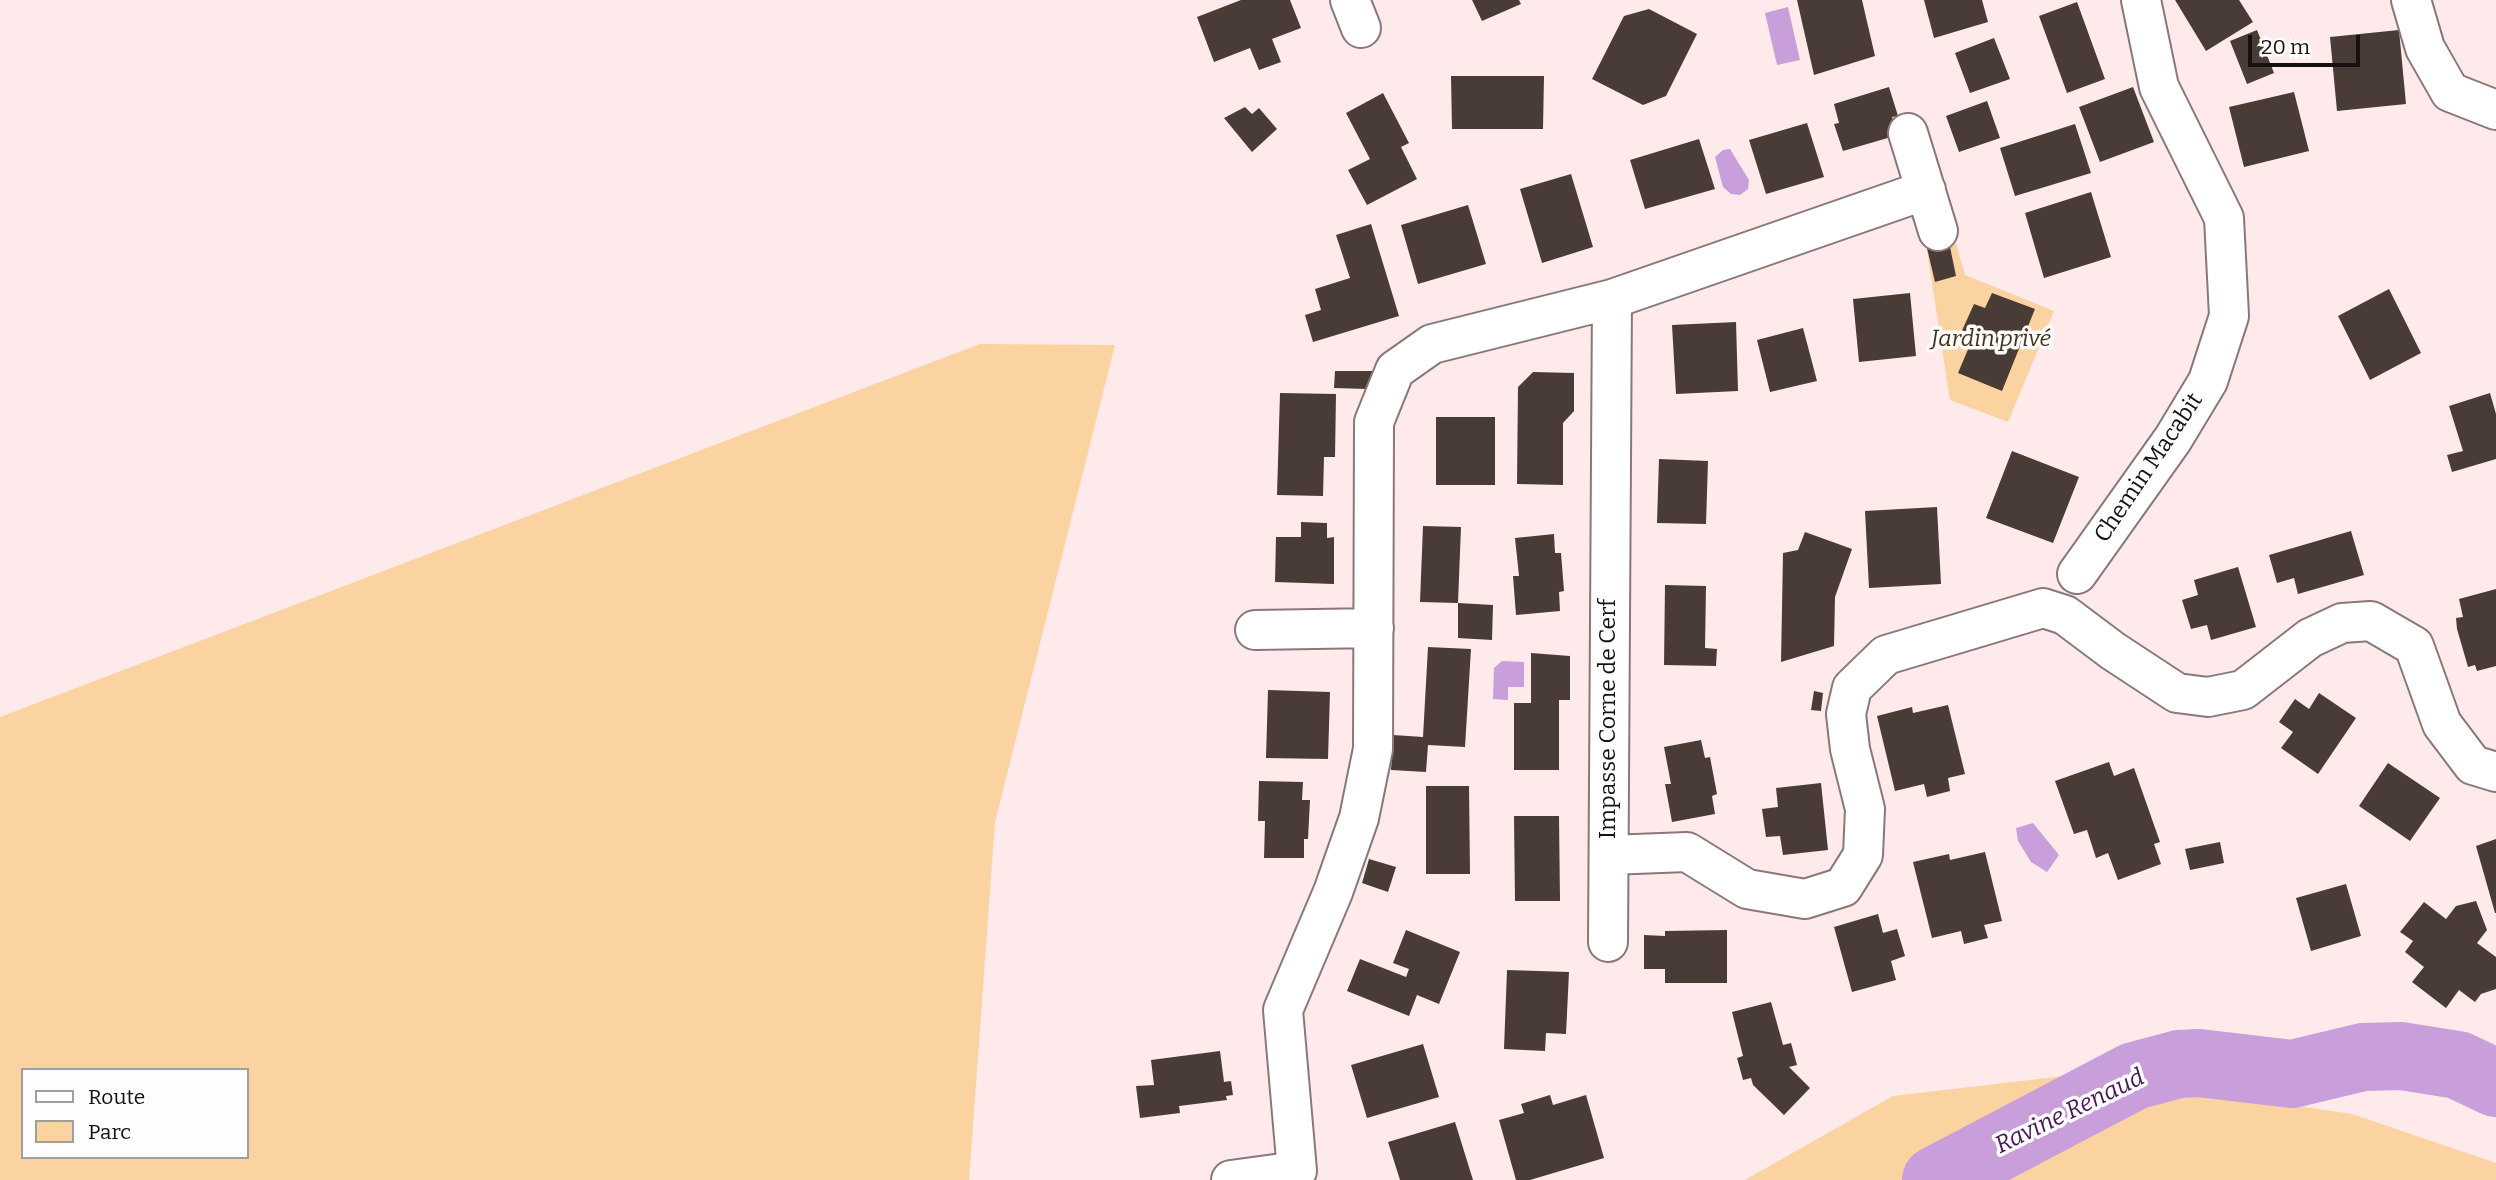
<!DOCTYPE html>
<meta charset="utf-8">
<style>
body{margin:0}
#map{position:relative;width:2496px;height:1180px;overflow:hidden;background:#feeaeb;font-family:Bitter,serif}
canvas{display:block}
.legend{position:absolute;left:21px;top:1068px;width:228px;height:91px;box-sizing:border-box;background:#fdfdfd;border:2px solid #a19e9e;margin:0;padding:9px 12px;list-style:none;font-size:21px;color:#171010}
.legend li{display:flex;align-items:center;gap:14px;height:35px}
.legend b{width:35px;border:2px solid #a19e9e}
.scale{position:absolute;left:2248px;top:35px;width:112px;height:32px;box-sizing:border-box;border:4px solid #171010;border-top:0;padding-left:9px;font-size:21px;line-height:24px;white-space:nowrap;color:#171010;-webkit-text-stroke:5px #fdfdfd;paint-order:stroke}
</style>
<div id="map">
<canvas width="2496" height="1180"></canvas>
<ul class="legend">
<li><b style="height:9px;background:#fff"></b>Route</li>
<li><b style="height:19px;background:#fad3a0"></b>Parc</li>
</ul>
<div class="scale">20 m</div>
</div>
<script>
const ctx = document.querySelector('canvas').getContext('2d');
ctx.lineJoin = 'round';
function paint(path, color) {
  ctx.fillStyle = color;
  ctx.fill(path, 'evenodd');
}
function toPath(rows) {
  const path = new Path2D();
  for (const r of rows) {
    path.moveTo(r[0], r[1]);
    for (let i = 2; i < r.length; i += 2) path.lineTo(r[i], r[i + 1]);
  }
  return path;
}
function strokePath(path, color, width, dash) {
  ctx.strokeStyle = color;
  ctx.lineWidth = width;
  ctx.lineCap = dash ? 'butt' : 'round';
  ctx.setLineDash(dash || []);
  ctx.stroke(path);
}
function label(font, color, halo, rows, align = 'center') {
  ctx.font = font + ' Bitter,serif';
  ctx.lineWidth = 7;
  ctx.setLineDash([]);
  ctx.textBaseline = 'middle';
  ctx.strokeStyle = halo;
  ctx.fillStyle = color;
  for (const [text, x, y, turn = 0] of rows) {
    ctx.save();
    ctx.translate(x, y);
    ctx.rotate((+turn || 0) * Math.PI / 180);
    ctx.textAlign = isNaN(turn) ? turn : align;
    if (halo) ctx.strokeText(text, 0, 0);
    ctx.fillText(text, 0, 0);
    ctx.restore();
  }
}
const green = toPath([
 [1954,236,1965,275,2054,311,2008,422,1950,400,1926,244],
 [980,344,1115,345,995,822,969,1180,0,1180,0,717],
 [23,1070,247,1070,247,1157,23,1157],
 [2081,1074,2352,1114,2496,1163,2496,1180,1745,1180,1893,1096]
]);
const water = toPath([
 [1788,7,1800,60,1777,65,1765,13],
 [1730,149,1749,180,1748,189,1740,195,1731,194,1723,187,1715,157,1723,150],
 [1502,661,1524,662,1524,687,1508,687,1508,700,1493,699,1494,668],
 [2033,823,2059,855,2047,872,2031,862,2018,841,2016,828]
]);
const river = toPath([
 [1936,1180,2134,1076,2179,1064,2199,1063,2292,1074,2363,1057,2401,1056,2458,1065,2496,1083]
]);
const building = toPath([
 [1241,0,1290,0,1301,28,1272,39,1281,62,1259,70,1250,48,1214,62,1197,17],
 [1472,0,1519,0,1521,4,1482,21],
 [1797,0,1862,0,1875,56,1814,75],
 [1924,0,1982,0,1988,22,1934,38],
 [2175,0,2239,0,2253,22,2206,51],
 [2077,2,2105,79,2067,93,2039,16],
 [1649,9,1697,34,1666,96,1643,105,1592,79,1624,16],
 [2257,30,2274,73,2247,84,2230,41],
 [2399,30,2406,104,2337,111,2330,37],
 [1994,38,2010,79,1970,93,1955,53],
 [1451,76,1544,76,1543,129,1452,129],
 [1889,87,1898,116,1892,117,1898,135,1843,151,1834,124,1839,123,1834,104],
 [2133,87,2154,142,2100,162,2079,107],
 [2294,92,2309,151,2244,167,2229,107],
 [1383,93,1409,143,1401,147,1417,179,1367,205,1348,170,1370,159,1346,113],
 [1987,101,2000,138,1959,152,1946,116],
 [1245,107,1252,114,1259,108,1277,129,1252,152,1224,118],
 [1807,123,1824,177,1766,194,1749,140],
 [2075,124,2091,173,2015,196,2000,148],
 [1699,139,1715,189,1645,209,1630,160],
 [1571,174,1593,247,1542,263,1520,189],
 [2091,192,2111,257,2044,278,2025,213],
 [1468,205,1486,264,1418,284,1401,225],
 [1371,224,1399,316,1313,342,1305,315,1321,310,1315,289,1350,278,1336,235],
 [1948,237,1956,276,1935,282,1926,244],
 [2389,289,2421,353,2370,380,2338,316],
 [1910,293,1916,356,1859,362,1853,299],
 [1992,293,2035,309,2002,391,1958,373,1972,340,1960,335,1974,304,1985,308],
 [1736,322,1738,391,1676,394,1672,325],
 [1803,328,1817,381,1770,392,1757,340],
 [1335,371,1374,371,1367,389,1334,388],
 [1533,372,1574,373,1574,411,1563,423,1563,485,1517,484,1518,387],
 [1280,393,1336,394,1335,457,1324,457,1323,496,1277,495],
 [2490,393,2496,414,2496,459,2452,472,2447,455,2463,451,2449,406],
 [1436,417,1495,417,1495,485,1436,485],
 [2012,451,2079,477,2053,543,1986,518],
 [1659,459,1708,461,1706,524,1657,523],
 [1937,507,1941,584,1869,588,1865,511],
 [1301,522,1327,523,1327,538,1334,537,1334,584,1275,582,1276,537,1301,537],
 [1423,526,1461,527,1458,603,1420,602],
 [2351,531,2364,575,2298,594,2294,578,2277,583,2269,555],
 [1805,532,1852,549,1835,597,1834,646,1781,662,1783,553,1798,550],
 [1554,534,1555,553,1561,553,1564,591,1559,592,1560,611,1516,615,1513,576,1519,576,1515,538],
 [2238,567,2256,627,2211,640,2207,625,2191,629,2182,600,2198,595,2194,580],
 [1665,585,1706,586,1705,648,1717,649,1716,666,1664,665],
 [2496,589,2496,666,2477,671,2475,665,2468,667,2457,629,2456,618,2463,617,2459,599],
 [1458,603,1493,605,1492,640,1458,638],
 [1428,647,1471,649,1465,747,1428,745,1426,772,1391,770,1393,735,1423,737],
 [1531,653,1570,656,1570,700,1559,700,1559,770,1514,770,1514,703,1531,703],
 [1268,690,1330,692,1328,759,1266,758],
 [1814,691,1823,693,1821,711,1811,710],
 [2319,693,2356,718,2318,774,2281,748,2293,732,2279,722,2295,699,2309,709],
 [1948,705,1965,774,1948,778,1950,791,1927,797,1924,784,1895,791,1877,716,1912,707,1913,713],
 [1701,740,1705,758,1710,757,1717,794,1712,796,1715,814,1672,822,1665,784,1671,784,1664,747],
 [2109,762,2114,776,2134,768,2160,842,2154,844,2161,864,2118,880,2108,853,2096,858,2087,830,2074,834,2055,781],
 [2388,763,2440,798,2410,841,2359,806],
 [1259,781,1303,782,1302,800,1310,800,1308,839,1304,839,1304,858,1264,858,1265,821,1258,821],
 [1821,783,1828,850,1783,855,1780,836,1766,837,1762,809,1778,807,1776,788],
 [1426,786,1469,786,1470,874,1426,874],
 [1514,816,1559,816,1560,901,1515,901],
 [2496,839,2496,913,2495,913,2476,846],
 [2220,842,2224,863,2190,870,2185,849],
 [1985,852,2002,921,1984,925,1988,938,1964,944,1961,931,1932,938,1913,862,1949,854,1950,860],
 [1369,859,1396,867,1388,892,1362,883],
 [2346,884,2361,936,2311,951,2296,898],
 [2476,901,2487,930,2477,943,2496,957,2496,989,2481,994,2475,1002,2459,990,2446,1008,2412,982,2424,967,2405,952,2413,941,2400,932,2424,902,2446,919,2456,906],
 [1878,914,1883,933,1897,929,1905,956,1891,961,1896,980,1852,992,1834,927],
 [1406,930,1460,952,1439,1004,1417,995,1409,1016,1347,991,1360,959,1406,977,1409,969,1393,963],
 [1727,930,1727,983,1665,983,1665,969,1644,969,1644,935,1665,936,1665,931],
 [1507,970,1569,972,1566,1034,1546,1033,1545,1051,1504,1049],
 [1771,1002,1783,1045,1791,1043,1797,1065,1789,1067,1810,1088,1784,1115,1753,1085,1751,1078,1743,1080,1737,1058,1743,1056,1732,1012],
 [1423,1044,1439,1097,1367,1118,1351,1065],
 [1220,1051,1224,1082,1231,1081,1233,1095,1226,1096,1227,1100,1179,1106,1180,1113,1140,1118,1136,1086,1154,1085,1151,1060],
 [1550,1095,1553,1105,1586,1095,1604,1158,1530,1180,1516,1180,1499,1120,1524,1113,1521,1104],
 [1455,1122,1473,1180,1400,1180,1388,1142]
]);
const minor = toPath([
 [1350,0,1361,28],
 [2411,0,2425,48,2450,92,2496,110],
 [1908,133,1938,231],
 [2077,574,2173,439,2208,381,2229,316,2224,218,2159,87,2141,0],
 [1255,630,1374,628],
 [1609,855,1687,852,1747,889,1805,899,1843,887,1863,855,1865,809,1850,749,1846,714,1852,688,1886,655,2043,608,2065,615,2113,651,2177,693,2208,697,2243,690,2310,638,2342,623,2371,621,2414,646,2442,724,2473,765,2496,772],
 [1608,942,1612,299],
 [1231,1180,1297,1171,1283,1010,1333,892,1359,818,1373,749,1374,422,1395,370,1432,344,1612,299,1926,190]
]);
const parkNames = [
 ["Jardin privé",1991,340]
];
const streetNames = [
 ["Chemin Macabit",2149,468,-56],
 ["Impasse Corne de Cerf",1609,719,-90]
];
const waterNames = [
 ["Ravine Renaud",2070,1112,-26]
];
paint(green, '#fad3a0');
paint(water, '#c89fdb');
strokePath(river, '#c89fdb', 68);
paint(building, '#493b35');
strokePath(minor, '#8a7879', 42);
strokePath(minor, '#fff', 38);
label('italic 23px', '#463317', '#fdfdfd', parkNames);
label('23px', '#171010', '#fdfdfd', streetNames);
label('italic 24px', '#47145b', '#fdfdfd', waterNames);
</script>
